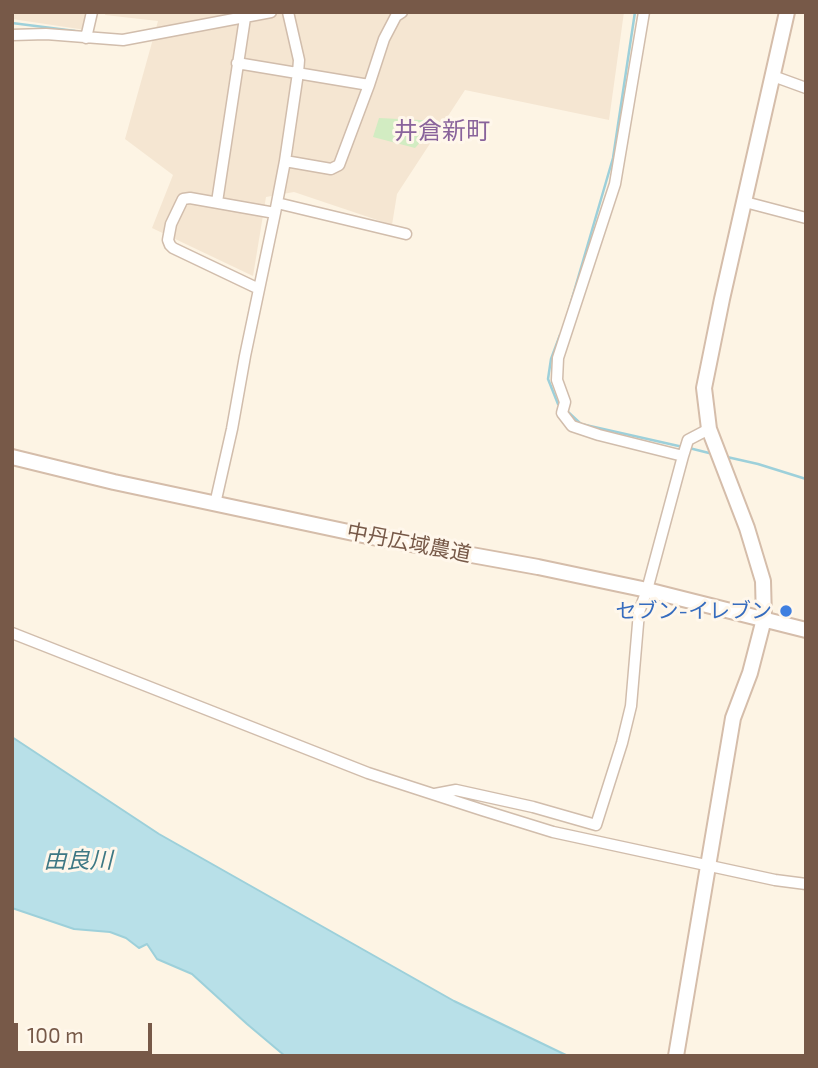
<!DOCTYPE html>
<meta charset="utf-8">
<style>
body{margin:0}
#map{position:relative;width:818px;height:1068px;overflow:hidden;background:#fdf4e4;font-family:"Exo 2",sans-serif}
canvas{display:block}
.frame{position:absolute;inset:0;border:14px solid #775948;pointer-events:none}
.scale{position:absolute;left:14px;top:1023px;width:138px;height:32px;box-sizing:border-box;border:4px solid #775948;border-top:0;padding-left:9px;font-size:21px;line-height:24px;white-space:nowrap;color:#775948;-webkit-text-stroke:5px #fff7eb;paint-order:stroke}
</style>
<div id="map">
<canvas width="818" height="1068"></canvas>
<div class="frame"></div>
<div class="scale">100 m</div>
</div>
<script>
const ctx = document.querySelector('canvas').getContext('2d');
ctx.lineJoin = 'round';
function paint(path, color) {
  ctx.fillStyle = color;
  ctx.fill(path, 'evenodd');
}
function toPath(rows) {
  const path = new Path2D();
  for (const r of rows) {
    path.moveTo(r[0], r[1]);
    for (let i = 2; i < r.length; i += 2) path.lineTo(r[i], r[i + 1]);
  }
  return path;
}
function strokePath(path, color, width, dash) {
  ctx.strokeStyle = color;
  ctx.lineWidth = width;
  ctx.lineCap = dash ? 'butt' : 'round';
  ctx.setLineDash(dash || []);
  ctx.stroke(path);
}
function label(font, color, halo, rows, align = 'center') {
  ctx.font = font + ' "Exo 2","Noto Sans JP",sans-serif';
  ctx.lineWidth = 6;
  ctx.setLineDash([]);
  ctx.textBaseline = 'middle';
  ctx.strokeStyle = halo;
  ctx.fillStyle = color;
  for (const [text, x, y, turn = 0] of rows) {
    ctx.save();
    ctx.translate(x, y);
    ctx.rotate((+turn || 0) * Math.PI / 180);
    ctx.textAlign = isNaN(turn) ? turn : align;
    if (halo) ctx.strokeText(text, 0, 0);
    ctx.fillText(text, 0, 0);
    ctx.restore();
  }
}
const residential = toPath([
 [12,12,90,12,86,30,12,19],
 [106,12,624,12,609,120,465,90,397,194,392,225,294,192,266,197,253,276,152,228,173,175,125,139,158,21,105,15]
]);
const green = toPath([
 [379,118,440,121,415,148,373,137]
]);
const water = toPath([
 [12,737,159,834,454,1001,568,1056,285,1056,247,1024,192,974,157,959,147,944,139,948,126,938,110,932,74,929,12,908,12,737]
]);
const stream = toPath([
 [12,23,75,31],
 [569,309,613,158,635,12],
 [560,335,551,359,548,379,558,404,562,407],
 [567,411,581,424,683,447],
 [689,448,713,454],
 [727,457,758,464,806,479]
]);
const street = toPath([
 [644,12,615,184,558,358,557,380,565,402,562,413,572,426,599,435,683,456],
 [12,35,46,34,123,40,271,12],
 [86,38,92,12],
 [237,63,369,85],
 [773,76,806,88],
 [285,161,331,169,339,165,369,85,384,39,396,16,402,12],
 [217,202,245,18],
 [745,202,806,218],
 [277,203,406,234],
 [259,289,173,248,170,245,168,240,171,224,183,199,190,198,275,213],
 [215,504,232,429,245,356,275,213,285,161,298,73,299,60,288,12],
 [12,633,368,773,482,810,553,832,775,880,806,884],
 [435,794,456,790,533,807,596,825,622,743,631,706,639,612,647,590,683,456,688,440,709,429]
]);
const secondary = toPath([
 [12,457,114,482,372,537,538,567,647,590,806,630],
 [676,1056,733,718,750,673,764,619,763,581,747,528,709,429,704,388,722,299,787,12]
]);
const markers = [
 [786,611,7,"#3f7fe0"]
];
const streetNames = [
 ["中丹広域農道",409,543,11]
];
const shopNames = [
 ["セブン-イレブン",772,611]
];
const waterNames = [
 ["由良川",78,860]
];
const quarterNames = [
 ["井倉新町",442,131]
];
paint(residential, '#f5e6d2');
paint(green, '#d2ecc2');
paint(water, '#b8e0e8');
strokePath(water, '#9dd0da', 2);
strokePath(stream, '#9dd0da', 2.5);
strokePath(street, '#d1bdac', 13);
strokePath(secondary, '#d5bdaa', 18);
strokePath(street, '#fff', 10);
strokePath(secondary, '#fff', 14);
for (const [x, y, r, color] of markers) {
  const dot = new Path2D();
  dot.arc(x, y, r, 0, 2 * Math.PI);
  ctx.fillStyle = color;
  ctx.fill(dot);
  strokePath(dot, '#fff7eb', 2.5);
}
label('21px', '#775948', '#fff7eb', streetNames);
label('21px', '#366cbe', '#fff7eb', shopNames, 'right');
label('italic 23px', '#3e7884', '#fff7eb', waterNames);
label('24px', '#89639b', '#fff7eb', quarterNames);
</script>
